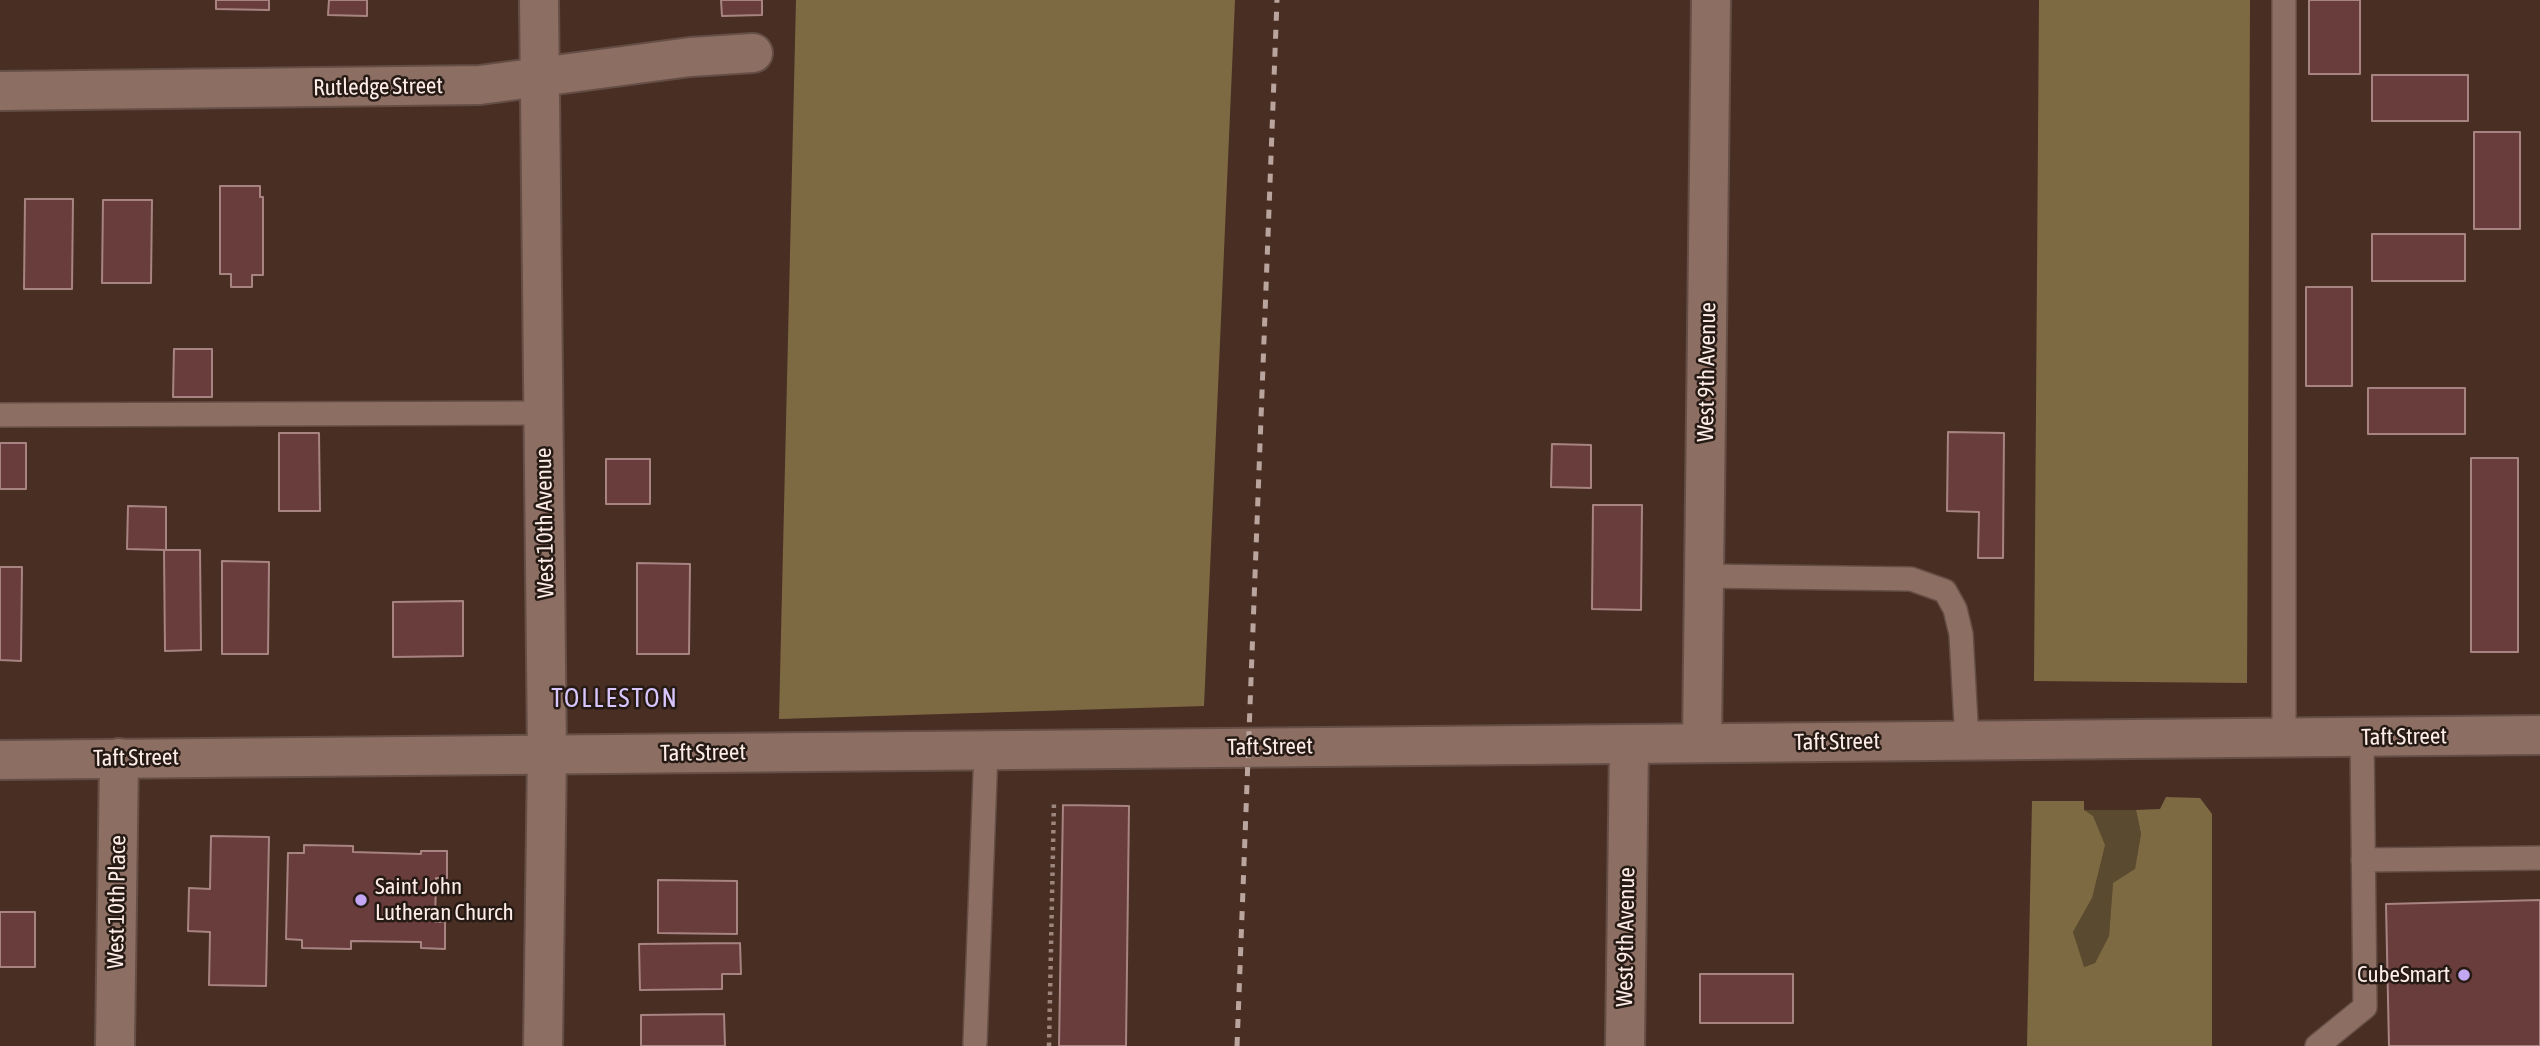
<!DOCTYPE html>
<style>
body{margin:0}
canvas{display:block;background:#492e24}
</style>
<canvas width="2540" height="1046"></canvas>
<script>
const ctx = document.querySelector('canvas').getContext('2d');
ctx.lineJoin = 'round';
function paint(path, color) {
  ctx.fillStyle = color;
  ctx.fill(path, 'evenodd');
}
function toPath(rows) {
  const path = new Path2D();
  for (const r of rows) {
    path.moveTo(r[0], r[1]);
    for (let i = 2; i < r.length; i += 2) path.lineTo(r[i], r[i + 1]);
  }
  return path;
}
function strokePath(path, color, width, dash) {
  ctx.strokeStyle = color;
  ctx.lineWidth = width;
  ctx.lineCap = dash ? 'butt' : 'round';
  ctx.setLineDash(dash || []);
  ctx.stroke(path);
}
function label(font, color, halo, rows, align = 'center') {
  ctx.font = font + ' "Asap Condensed",sans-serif';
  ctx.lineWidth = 5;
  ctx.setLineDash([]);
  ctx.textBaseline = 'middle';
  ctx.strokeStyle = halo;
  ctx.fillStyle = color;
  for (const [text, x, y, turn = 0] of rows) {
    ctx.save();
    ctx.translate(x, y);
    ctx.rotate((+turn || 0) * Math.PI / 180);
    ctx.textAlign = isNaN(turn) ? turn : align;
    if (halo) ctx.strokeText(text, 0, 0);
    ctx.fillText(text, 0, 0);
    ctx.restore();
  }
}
const green = toPath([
 [2084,810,2136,810,2141,834,2135,870,2113,884,2109,936,2095,963,2083,967,2073,932,2092,898]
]);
const forest = toPath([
 [796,0,1235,0,1204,706,779,719],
 [2039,0,2250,0,2247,683,2034,681],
 [2166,797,2200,798,2212,814,2212,1046,2027,1046,2032,801,2084,801,2084,810,2093,816,2105,845,2092,898,2073,932,2084,967,2095,963,2109,936,2113,883,2135,869,2141,834,2136,810,2160,809]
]);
const building = toPath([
 [216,0,269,0,269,10,216,9,216,0],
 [329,0,367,0,367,16,328,15,329,0],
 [721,0,762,0,762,15,722,16,721,0],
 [2309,0,2360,0,2360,74,2309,74,2309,0],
 [2372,75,2468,75,2468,121,2372,121,2372,75],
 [2474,132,2520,132,2520,229,2474,229,2474,132],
 [220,186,260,186,260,197,263,197,263,275,252,275,252,287,231,287,231,274,220,274,220,186],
 [25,199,73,199,72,289,24,289,25,199],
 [103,200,152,200,151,283,102,283,103,200],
 [2372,234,2465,234,2465,281,2372,281,2372,234],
 [2306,287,2352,287,2352,386,2306,386,2306,287],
 [174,349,212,349,212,397,173,397,174,349],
 [2368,388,2465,388,2465,434,2368,434,2368,388],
 [1948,432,2004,433,2003,558,1978,558,1979,512,1947,511,1948,432],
 [279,433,319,433,320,511,279,511,279,433],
 [0,443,26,443,26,489,0,489,0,443],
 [1552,444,1591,445,1591,488,1551,487,1552,444],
 [2471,458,2518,458,2518,652,2471,652,2471,458],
 [606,459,650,459,650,504,606,504,606,459],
 [1593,505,1642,505,1641,610,1592,609,1593,505],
 [128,506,166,507,166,550,127,549,128,506],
 [164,550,200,550,201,650,165,651,164,550],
 [222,561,269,562,268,654,222,654,222,561],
 [637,563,690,564,689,654,637,654,637,563],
 [0,567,22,567,21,661,0,660,0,567],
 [463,601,463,656,393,657,393,602,463,601],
 [1063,805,1129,806,1126,1046,1059,1046,1063,805],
 [211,836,269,837,266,986,209,985,210,932,188,931,189,888,210,889,211,836],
 [304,845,353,846,353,852,421,854,421,851,447,851,447,878,436,878,435,922,445,922,445,949,421,948,421,942,351,941,351,949,302,948,302,940,286,939,288,853,304,853,304,845],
 [658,880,737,881,737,934,658,933,658,880],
 [2540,900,2540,1046,2389,1046,2386,904,2540,900],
 [0,912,35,912,35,967,0,967,0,912],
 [740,943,741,974,722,974,722,989,640,990,639,944,740,943],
 [1700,974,1793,974,1793,1023,1700,1023,1700,974],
 [724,1014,725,1046,641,1046,641,1015,724,1014]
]);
const path = toPath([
 [1049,1046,1054,800]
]);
const service = toPath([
 [2284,0,2284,738],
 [0,415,544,413],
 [1704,576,1911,579,1945,591,1955,609,1961,634,1967,741],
 [2363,860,2540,858],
 [975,1043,986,750],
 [2317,1046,2365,1007,2362,737]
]);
const minor = toPath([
 [539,0,547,754,543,1046],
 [0,91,480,85,690,57,753,53],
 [1702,743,1711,0],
 [115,1046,119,758],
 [1625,1046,1629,744]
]);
const tertiary = toPath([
 [0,760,2540,735]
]);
const rail = toPath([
 [1237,1046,1277,0]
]);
const markers = [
 [361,900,7,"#c3a7f2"],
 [2464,975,7,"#c3a7f2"]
];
const streetNames = [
 ["Rutledge Street",378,87,-1],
 ["West 9th Avenue",1707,372,-89],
 ["West 10th Avenue",545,523,-91],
 ["Taft Street",2404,737,-1],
 ["Taft Street",1837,742,-1],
 ["Taft Street",1270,747,-1],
 ["Taft Street",703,753,-1],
 ["Taft Street",136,758,-1],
 ["West 10th Place",117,902,-89],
 ["West 9th Avenue",1626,937,-89]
];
const poiNames = [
 ["Saint John",375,887],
 ["Lutheran Church",375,913],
 ["CubeSmart",2450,975,"right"]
];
const quarterNames = [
 ["TOLLESTON",615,699]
];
paint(green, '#5a4b30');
paint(forest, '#7e6a42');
paint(building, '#683d3b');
strokePath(building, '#a78482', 2);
strokePath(service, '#644e45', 26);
strokePath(minor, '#644e45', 42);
strokePath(tertiary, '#644e45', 42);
strokePath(path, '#9d867e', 4.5, [3.5, 5]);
strokePath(service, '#8d6e62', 23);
strokePath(minor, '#8d6e62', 38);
strokePath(tertiary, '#8d6e62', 38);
strokePath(rail, '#baa59e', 5, [9, 9]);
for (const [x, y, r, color] of markers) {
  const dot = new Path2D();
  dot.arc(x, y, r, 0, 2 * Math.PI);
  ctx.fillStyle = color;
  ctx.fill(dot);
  strokePath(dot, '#261a15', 2.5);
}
label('23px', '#feece6', '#261a15', streetNames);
label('23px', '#feece6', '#261a15', poiNames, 'left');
ctx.letterSpacing = '2px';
label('26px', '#dac6fe', '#261a15', quarterNames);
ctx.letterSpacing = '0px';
</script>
